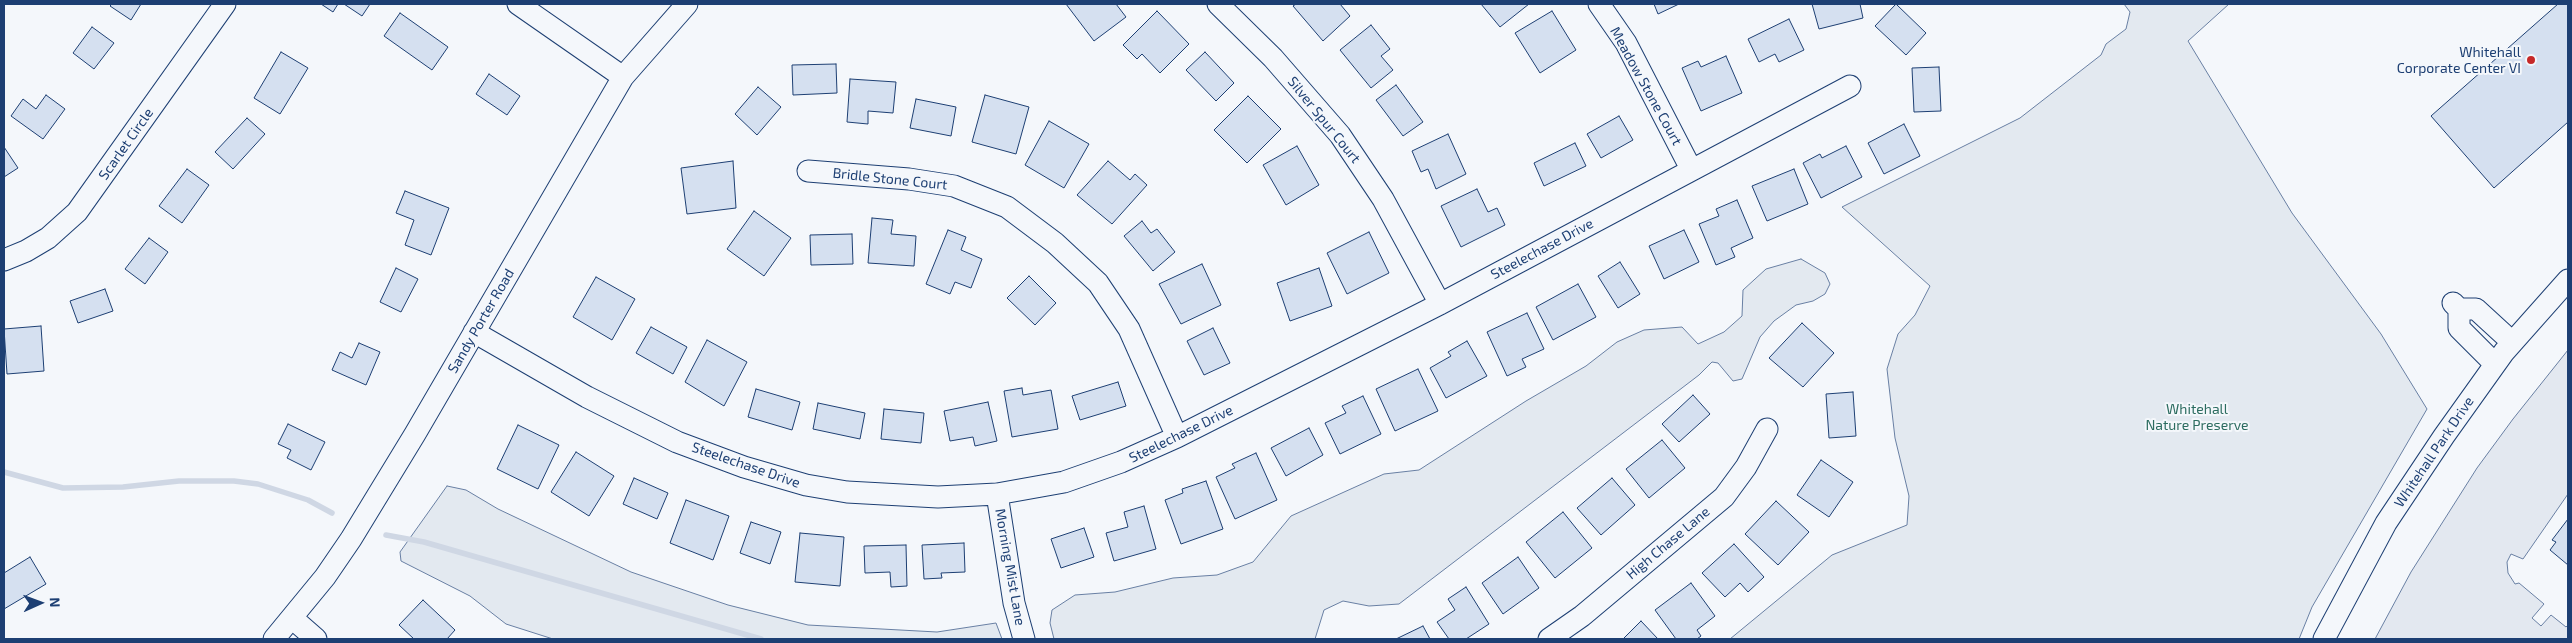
<!DOCTYPE html>
<style>
body{margin:0}
#map{position:relative;width:2572px;height:643px;overflow:hidden;background:#f4f7fb;font-family:"Exo 2",sans-serif}
canvas{display:block}
.frame{position:absolute;inset:0;border:5px solid #1d3f73;pointer-events:none}
.north{position:absolute;left:15px;top:578px;width:50px;height:50px;-webkit-text-stroke:4px #f4f7fb;paint-order:stroke;rotate:88deg;font-size:14px;font-weight:700;line-height:20px;text-align:center;color:#1d3f73}
.north::after{content:'';display:block;margin:auto;width:18px;height:22px;background:#1d3f73;clip-path:polygon(50% 0,100% 100%,50% 72%,0 100%)}
</style>
<div id="map">
<canvas width="2572" height="643"></canvas>
<div class="frame"></div>
<div class="north">N</div>
</div>
<script>
const ctx = document.querySelector('canvas').getContext('2d');
ctx.lineJoin = 'round';
function paint(path, color) {
  ctx.fillStyle = color;
  ctx.fill(path, 'evenodd');
}
function toPath(rows) {
  const path = new Path2D();
  for (const r of rows) {
    path.moveTo(r[0], r[1]);
    for (let i = 2; i < r.length; i += 2) path.lineTo(r[i], r[i + 1]);
  }
  return path;
}
function strokePath(path, color, width, dash) {
  ctx.strokeStyle = color;
  ctx.lineWidth = width;
  ctx.lineCap = dash ? 'butt' : 'round';
  ctx.setLineDash(dash || []);
  ctx.stroke(path);
}
function label(font, color, halo, rows, align = 'center') {
  ctx.font = font + ' "Exo 2",sans-serif';
  ctx.lineWidth = 4;
  ctx.setLineDash([]);
  ctx.textBaseline = 'middle';
  ctx.strokeStyle = halo;
  ctx.fillStyle = color;
  for (const [text, x, y, turn = 0] of rows) {
    ctx.save();
    ctx.translate(x, y);
    ctx.rotate((+turn || 0) * Math.PI / 180);
    ctx.textAlign = isNaN(turn) ? turn : align;
    if (halo) ctx.strokeText(text, 0, 0);
    ctx.fillText(text, 0, 0);
    ctx.restore();
  }
}
const green = toPath([
 [2124,4,2229,4,2188,41,2292,213,2381,334,2427,409,2312,607,2299,639,1730,639,1832,555,1907,525,1909,496,1895,438,1887,369,1898,334,1915,315,1930,286,1842,207,2020,118,2101,55,2106,44,2126,29,2130,12,2124,4],
 [1801,259,1825,273,1830,284,1825,294,1813,301,1796,305,1774,321,1760,337,1742,379,1733,381,1718,363,1712,362,1699,375,1399,604,1369,606,1343,601,1324,610,1315,639,1054,639,1050,623,1052,610,1075,595,1115,592,1173,578,1217,575,1253,562,1291,516,1384,474,1419,470,1526,401,1586,366,1617,342,1644,330,1682,327,1698,344,1724,332,1742,316,1743,290,1766,269,1801,259],
 [447,486,466,490,498,509,631,572,728,605,808,625,937,632,996,623,1002,639,553,639,506,624,470,596,401,561,400,552,447,486]
]);
const parking = toPath([
 [2568,350,2568,494,2523,559,2511,554,2507,562,2508,573,2515,584,2519,583,2544,604,2532,618,2541,626,2551,615,2566,627,2568,625,2568,639,2375,639,2411,572,2477,468,2513,419,2568,350]
]);
const stream = toPath([
 [4,472,63,488,123,487,179,481,234,481,258,484,308,500,332,513],
 [386,535,424,542,761,639]
]);
const building = toPath([
 [112,4,141,4,131,20,110,6,112,4],
 [321,4,338,4,333,12,321,4],
 [344,4,370,4,362,16,344,4],
 [1066,4,1116,4,1126,17,1094,41,1066,4],
 [1296,4,1340,4,1350,16,1323,41,1293,6,1296,4],
 [1481,4,1529,4,1500,27,1481,4],
 [1654,4,1679,4,1658,14,1654,4],
 [1812,4,1860,4,1863,18,1819,29,1812,4],
 [1896,4,1926,33,1906,55,1875,26,1896,4],
 [2558,4,2568,4,2568,122,2494,188,2431,116,2558,4],
 [1157,11,1189,44,1160,73,1142,54,1137,59,1123,45,1157,11],
 [1552,11,1576,50,1540,73,1515,33,1552,11],
 [400,13,448,47,432,70,384,36,400,13],
 [1789,19,1804,50,1779,62,1775,54,1759,62,1748,39,1789,19],
 [1371,25,1390,49,1381,56,1393,70,1371,88,1340,50,1371,25],
 [92,27,114,43,94,69,73,53,92,27],
 [281,52,308,68,280,114,254,98,281,52],
 [1205,52,1234,83,1216,101,1186,70,1205,52],
 [1726,56,1742,93,1701,111,1682,68,1698,61,1701,67,1726,56],
 [836,64,837,93,793,95,792,65,836,64],
 [1939,67,1941,111,1914,112,1912,68,1939,67],
 [489,74,520,96,507,115,476,94,489,74],
 [850,79,896,82,893,113,868,111,868,124,847,122,850,79],
 [1396,85,1423,122,1403,136,1376,100,1396,85],
 [758,87,781,107,757,135,735,114,758,87],
 [46,95,65,109,43,139,11,116,23,99,36,109,46,95],
 [985,95,1029,107,1016,154,972,142,985,95],
 [1248,96,1281,129,1247,163,1214,130,1248,96],
 [916,99,956,107,951,136,910,128,916,99],
 [1619,116,1633,140,1601,158,1587,134,1619,116],
 [247,118,265,134,233,169,215,152,247,118],
 [1049,121,1089,144,1064,188,1025,165,1049,121],
 [1904,124,1920,156,1884,174,1868,143,1904,124],
 [1448,134,1466,174,1436,189,1428,169,1421,172,1412,151,1448,134],
 [1575,143,1586,166,1544,186,1534,163,1575,143],
 [1297,146,1319,185,1286,205,1263,165,1297,146],
 [1846,146,1862,177,1821,198,1803,163,1820,154,1822,158,1846,146],
 [4,147,18,168,4,177,4,147],
 [733,161,736,208,687,214,681,168,733,161],
 [1108,161,1130,180,1135,174,1147,185,1112,224,1077,195,1108,161],
 [187,169,209,185,182,223,159,206,187,169],
 [1794,169,1808,204,1767,221,1752,186,1794,169],
 [1477,189,1488,212,1497,208,1505,225,1461,247,1441,206,1477,189],
 [405,191,449,208,431,255,405,245,414,220,396,213,405,191],
 [1737,200,1753,238,1731,248,1735,257,1716,265,1699,224,1719,216,1716,209,1737,200],
 [754,211,791,238,764,276,727,249,754,211],
 [872,218,893,220,891,234,916,236,914,266,868,263,872,218],
 [1142,221,1151,233,1157,229,1175,252,1153,271,1124,236,1142,221],
 [948,230,966,237,961,250,982,259,971,288,955,282,950,294,926,284,948,230],
 [1684,230,1699,262,1664,279,1649,246,1684,230],
 [1369,232,1389,273,1347,294,1327,253,1369,232],
 [852,234,853,264,811,265,810,235,852,234],
 [149,238,168,252,145,284,125,269,149,238],
 [1620,262,1640,294,1618,308,1598,276,1620,262],
 [1202,264,1221,305,1181,324,1159,284,1202,264],
 [396,268,418,279,401,312,380,302,396,268],
 [1319,268,1332,306,1290,321,1277,283,1319,268],
 [1029,276,1056,303,1035,325,1007,298,1029,276],
 [596,277,635,299,612,340,573,317,596,277],
 [1578,284,1596,317,1553,340,1536,307,1578,284],
 [105,289,113,311,78,323,70,301,105,289],
 [1527,313,1544,349,1522,359,1526,367,1507,376,1487,332,1527,313],
 [1802,323,1834,353,1803,387,1769,358,1802,323],
 [41,326,44,371,7,374,4,329,41,326],
 [651,327,687,347,673,374,636,353,651,327],
 [1213,328,1230,363,1204,375,1187,341,1213,328],
 [707,340,747,362,724,406,685,382,707,340],
 [1467,341,1487,376,1446,398,1430,368,1451,356,1448,352,1467,341],
 [359,343,380,352,366,385,332,370,340,352,352,358,359,343],
 [1418,369,1438,411,1395,431,1376,389,1418,369],
 [1118,382,1126,406,1080,420,1072,396,1118,382],
 [1022,388,1023,395,1051,390,1058,429,1012,437,1004,391,1022,388],
 [756,389,800,402,792,430,748,417,756,389],
 [1853,392,1856,436,1829,438,1826,394,1853,392],
 [1693,395,1710,414,1679,442,1662,424,1693,395],
 [1363,396,1381,434,1340,454,1325,423,1346,413,1342,406,1363,396],
 [988,402,997,441,975,446,973,437,950,441,944,411,988,402],
 [818,403,865,413,860,439,813,429,818,403],
 [884,409,924,413,921,443,881,439,884,409],
 [288,424,325,442,311,470,287,458,291,450,278,444,288,424],
 [518,425,559,445,538,489,497,469,518,425],
 [1309,428,1323,455,1286,476,1271,448,1309,428],
 [1662,440,1685,468,1649,498,1626,469,1662,440],
 [576,452,614,476,589,516,551,492,576,452],
 [1256,453,1277,500,1235,519,1216,477,1235,468,1232,464,1256,453],
 [1821,460,1853,482,1829,517,1797,495,1821,460],
 [634,478,668,493,657,519,623,504,634,478],
 [1612,478,1635,505,1601,535,1577,508,1612,478],
 [1206,481,1223,529,1181,544,1165,500,1183,493,1182,489,1206,481],
 [686,500,729,516,713,560,670,543,686,500],
 [1776,501,1809,532,1778,565,1745,534,1776,501],
 [1144,506,1156,549,1114,561,1106,533,1128,527,1124,512,1144,506],
 [1563,512,1592,548,1555,578,1526,542,1563,512],
 [2568,519,2568,565,2550,550,2556,542,2552,540,2568,519],
 [751,522,781,532,770,564,740,553,751,522],
 [1084,528,1094,557,1061,568,1051,539,1084,528],
 [800,533,844,537,840,586,795,582,800,533],
 [964,543,965,572,941,573,942,578,924,579,922,545,964,543],
 [1734,544,1764,577,1748,592,1740,583,1725,597,1702,573,1734,544],
 [906,545,907,586,891,587,890,572,865,573,864,546,906,545],
 [30,557,46,584,4,609,4,573,30,557],
 [1518,557,1539,588,1503,614,1482,583,1518,557],
 [1691,583,1715,616,1697,630,1701,636,1697,639,1676,639,1655,610,1691,583],
 [1466,587,1489,624,1466,639,1449,639,1437,622,1455,610,1448,599,1466,587],
 [423,600,455,630,447,639,414,639,399,625,423,600],
 [1641,621,1658,639,1623,639,1641,621],
 [1423,626,1430,639,1396,639,1423,626]
]);
const minor = toPath([
 [518,4,623,77],
 [1218,4,1273,58,1340,135,1383,199,1440,304],
 [1599,4,1626,43,1691,169],
 [808,171,909,179,954,186,1007,207,1055,243,1098,283,1129,329,1177,437],
 [4,260,26,251,48,238,77,212,225,4],
 [2453,303,2459,309,2459,328,2495,364],
 [2459,309,2476,309,2512,342],
 [474,332,587,397,677,442,744,467,806,485,847,492,938,497,997,494,1064,482,1121,462,1177,437,1440,304,1850,86],
 [997,494,1014,603,1024,639],
 [292,618,316,639],
 [274,639,325,577,351,539,415,434,623,77,687,4],
 [1549,639,1582,616,1724,497,1746,467,1767,429],
 [2324,639,2386,523,2444,436,2504,352,2568,280]
]);
const markers = [
 [2531,60,5,"#c62828"]
];
const poiNames = [
 ["Whitehall",2521,52],
 ["Corporate Center VI",2521,68]
];
const streetNames = [
 ["Meadow Stone Court",1646,86,61],
 ["Silver Spur Court",1324,120,51],
 ["Scarlet Circle",126,144,-55],
 ["Bridle Stone Court",890,179,6],
 ["Steelechase Drive",1542,249,-28],
 ["Sandy Porter Road",481,321,-60],
 ["Steelechase Drive",1181,434,-26],
 ["Whitehall Park Drive",2434,452,-56],
 ["Steelechase Drive",746,465,19],
 ["High Chase Lane",1668,543,-40],
 ["Morning Mist Lane",1010,567,80]
];
const parkNames = [
 ["Whitehall",2197,409],
 ["Nature Preserve",2197,425]
];
paint(green, '#e3e9f0');
strokePath(green, '#687fa3', 1);
paint(parking, '#e3e8f0');
strokePath(parking, '#687fa3', 1);
strokePath(stream, '#cfd7e4', 5.5);
paint(building, '#d5e0f0');
strokePath(building, '#1d3f73', 1);
strokePath(minor, '#1d3f73', 23);
strokePath(minor, '#f4f7fb', 21);
for (const [x, y, r, color] of markers) {
  const dot = new Path2D();
  dot.arc(x, y, r, 0, 2 * Math.PI);
  ctx.fillStyle = color;
  ctx.fill(dot);
  strokePath(dot, '#f4f7fb', 2);
}
label('14px', '#1d3f73', '#f4f7fb', poiNames, 'right');
label('14px', '#1d3f73', '#f4f7fb', streetNames);
label('14px', '#2c6c60', '#f4f7fb', parkNames);
</script>
